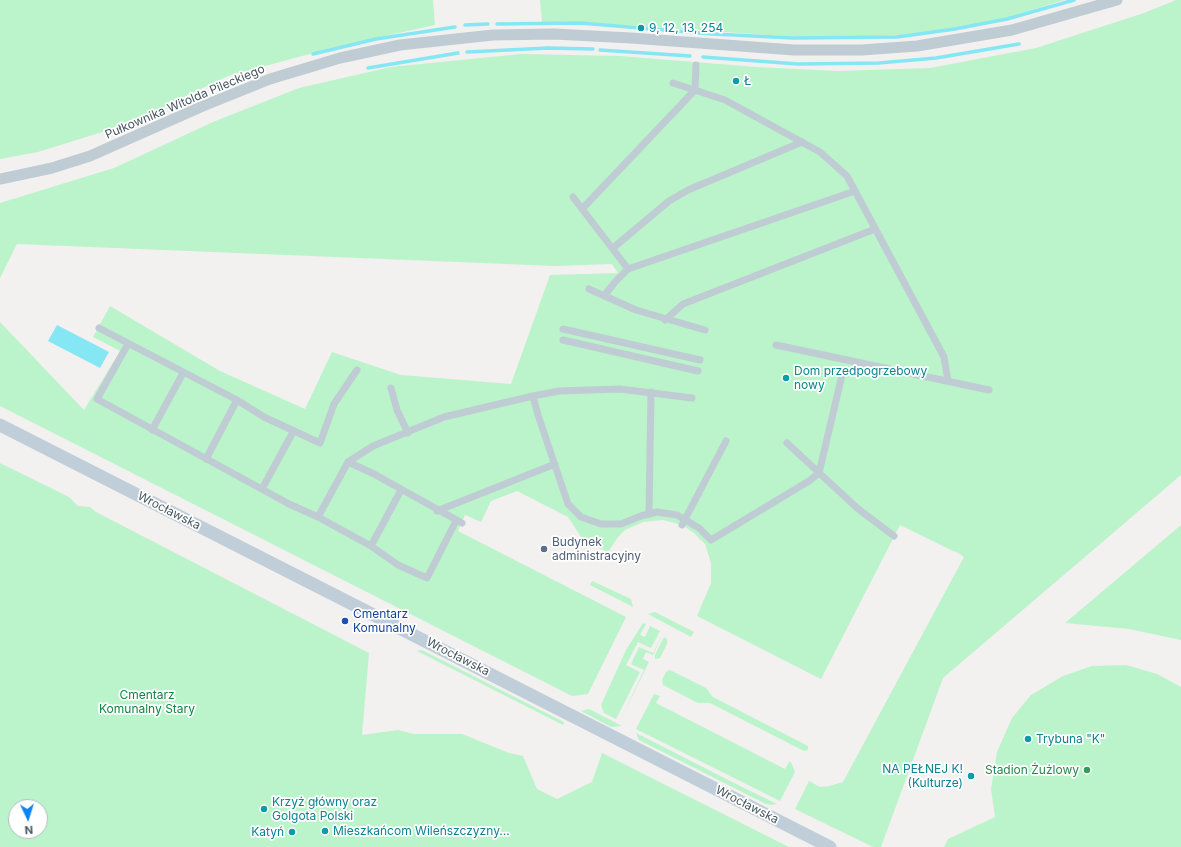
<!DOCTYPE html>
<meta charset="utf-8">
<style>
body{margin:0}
#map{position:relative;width:1181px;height:847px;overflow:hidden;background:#f3f0f0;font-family:Inter,sans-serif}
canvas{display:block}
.north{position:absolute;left:8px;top:799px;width:40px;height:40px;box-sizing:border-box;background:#fff;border:1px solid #b5bbbf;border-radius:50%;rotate:176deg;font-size:11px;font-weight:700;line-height:16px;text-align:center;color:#46565f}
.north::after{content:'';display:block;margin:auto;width:14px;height:18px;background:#0b86f1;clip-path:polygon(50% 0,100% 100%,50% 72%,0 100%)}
</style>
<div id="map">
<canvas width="1181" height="847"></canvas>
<div class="north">N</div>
</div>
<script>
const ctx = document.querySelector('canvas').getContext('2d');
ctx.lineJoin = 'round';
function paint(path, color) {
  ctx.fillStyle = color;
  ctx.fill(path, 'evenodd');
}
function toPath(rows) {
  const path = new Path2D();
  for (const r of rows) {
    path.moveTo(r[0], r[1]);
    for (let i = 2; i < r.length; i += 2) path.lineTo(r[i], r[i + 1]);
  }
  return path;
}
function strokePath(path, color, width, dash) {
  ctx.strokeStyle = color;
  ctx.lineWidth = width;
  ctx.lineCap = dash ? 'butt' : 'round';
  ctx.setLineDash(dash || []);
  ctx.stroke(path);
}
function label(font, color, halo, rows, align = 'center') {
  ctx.font = font + ' Inter,sans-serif';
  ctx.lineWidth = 3.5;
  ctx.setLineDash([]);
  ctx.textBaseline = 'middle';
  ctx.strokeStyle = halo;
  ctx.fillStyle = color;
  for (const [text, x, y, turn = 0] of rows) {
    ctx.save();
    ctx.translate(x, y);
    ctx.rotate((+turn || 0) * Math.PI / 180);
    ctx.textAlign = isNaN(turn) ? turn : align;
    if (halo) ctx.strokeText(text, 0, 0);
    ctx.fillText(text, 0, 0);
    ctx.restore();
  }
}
const green = toPath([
 [0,0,433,0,435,25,339,46,228,76,128,124,38,152,0,159],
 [540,0,1064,0,1000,20,913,35,812,38,623,25,542,22],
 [1176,0,1181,0,1181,475,943,678,881,847,873,847,795,809,809,781,820,787,829,786,843,782,964,557,955,551,955,552,900,525,821,679,697,616,711,583,711,563,705,544,694,533,682,525,663,520,643,522,625,530,618,537,608,552,583,540,568,517,517,491,491,501,481,522,465,515,458,531,626,617,588,694,572,696,0,406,0,322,84,410,120,351,93,337,110,306,220,371,305,409,332,352,401,375,511,384,550,275,618,273,612,264,555,266,17,244,0,278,0,203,114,168,213,122,299,88,391,67,521,54,620,56,756,67,837,71,930,68,1036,48,1144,13],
 [0,463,69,497,78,506,90,507,96,512,369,653,362,735,398,730,414,734,462,734,509,753,523,756,537,789,557,799,592,782,602,753,789,847,0,847],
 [16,807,40,807,40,831,16,831],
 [1181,525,1181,640,1129,629,1065,623],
 [592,581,631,599,633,607,590,585],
 [655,612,694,632,691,637,648,614],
 [643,623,646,624,640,635,645,637,650,626,660,631,651,648,638,642,626,665,640,672,616,719,604,713,601,705,626,650],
 [663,634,653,655,646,652,643,659,649,662,620,721,644,670,631,664,639,647,653,653],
 [664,637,667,639,667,644,660,658,655,659,655,655],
 [420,650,424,651,564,722,563,725,417,651],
 [1126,665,1157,674,1181,687,1181,847,944,847,948,839,995,817,991,789,997,752,1012,718,1031,695,1063,676,1092,666],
 [670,670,706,688,713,697,808,746,808,750,804,751,710,703,698,703,663,685,662,680,666,672],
 [654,694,660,696,656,703,785,769,789,762,791,762,795,772,780,801,636,729],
 [589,709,622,726,611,727,581,711],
 [636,733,740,786,777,804,771,805,766,804,750,796,639,740]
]);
const water = toPath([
 [57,325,109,352,100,368,48,341]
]);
const stream = toPath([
 [497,24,580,23,713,34,793,38,897,37,955,29,1007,19,1074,0],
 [465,25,488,24],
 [600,50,690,56],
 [467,52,548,48,593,49],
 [313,54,376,39,455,27],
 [703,57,798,64,879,63,936,58,1019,44],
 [368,68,458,53]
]);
const pedestrian = toPath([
 [673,83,725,100,820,152,847,176,944,357,948,381],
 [573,197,628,269,615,282,604,296],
 [582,209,695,90,696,65],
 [613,248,669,201,688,190,802,142],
 [628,269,855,191],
 [589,289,636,310,705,330],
 [665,320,683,304,875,229],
 [99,328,237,400,264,417,320,443,334,404,357,370],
 [563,329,700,360],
 [563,340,698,371],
 [128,344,97,399,289,504,318,517,371,546,398,565,427,578,456,521],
 [776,345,989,390],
 [391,388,397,410,408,433],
 [692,398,620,389,559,391,533,396,538,415,568,504,581,517,601,524,621,524,641,516,657,512,677,515,699,528,711,540,809,481,819,473,843,371],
 [152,430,183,373],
 [787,443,857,508,894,536],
 [206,459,237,400],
 [348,462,374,474,462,523],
 [262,489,293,432],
 [437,511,555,464],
 [649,514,651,392],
 [318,517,348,462,373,446,444,417,533,396],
 [682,525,726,441],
 [371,546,401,490]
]);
const tertiary = toPath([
 [0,179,52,168,90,156,203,106,270,79,340,58,400,45,493,35,554,34,631,38,794,50,862,50,917,46,1012,30,1117,0]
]);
const secondary = toPath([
 [0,425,830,847]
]);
const markers = [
 [641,28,4,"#0f9aa8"],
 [736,81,4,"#0f9aa8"],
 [786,378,4,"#0f9aa8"],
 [544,549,4,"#5c6f8a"],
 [345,621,4,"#1a4fb4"],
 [1028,739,4,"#0f9aa8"],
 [1087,770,4,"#2e9e5b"],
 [971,776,4,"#0f9aa8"],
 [264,809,4,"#0f9aa8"],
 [325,831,4,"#0f9aa8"],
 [292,832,4,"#0f9aa8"]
];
const cultureNames = [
 ["9, 12, 13, 254",649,28],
 ["Ł",744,81],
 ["Dom przedpogrzebowy",794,371],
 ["nowy",794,385],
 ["Trybuna \"K\"",1036,739],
 ["NA PEŁNEJ K!",963,769,"right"],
 ["(Kulturze)",963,783,"right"],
 ["Krzyż główny oraz",272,802],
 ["Golgota Polski",272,816],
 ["Mieszkańcom Wileńszczyzny...",333,831],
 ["Katyń",284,832,"right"]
];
const streetNames = [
 ["Pułkownika Witolda Pileckiego",185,102,-23],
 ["Wrocławska",169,511,27],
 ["Wrocławska",458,657,27],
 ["Wrocławska",747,805,27]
];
const serviceNames = [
 ["Budynek",552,542],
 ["administracyjny",552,556]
];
const transitNames = [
 ["Cmentarz",353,614],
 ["Komunalny",353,628]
];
const parkNames = [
 ["Cmentarz",147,695],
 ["Komunalny Stary",147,709]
];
const leisureNames = [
 ["Stadion Żużlowy",1079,770]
];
paint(green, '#bbf3cb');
paint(water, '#85e7f3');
strokePath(stream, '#85e7f3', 3.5);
strokePath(pedestrian, '#bfccd3', 7);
strokePath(tertiary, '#bfccd3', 11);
strokePath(secondary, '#bfced8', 13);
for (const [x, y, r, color] of markers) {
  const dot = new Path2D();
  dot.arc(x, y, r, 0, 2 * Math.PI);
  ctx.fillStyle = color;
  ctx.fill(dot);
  strokePath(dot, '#fff', 1.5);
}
label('12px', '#0d838f', '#fff', cultureNames, 'left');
label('12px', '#46565f', '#fff', streetNames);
label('12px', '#4e5e75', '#fff', serviceNames, 'left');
label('12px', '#164399', '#fff', transitNames, 'left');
label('12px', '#108740', '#fff', parkNames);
label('12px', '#27864d', '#fff', leisureNames, 'right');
</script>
